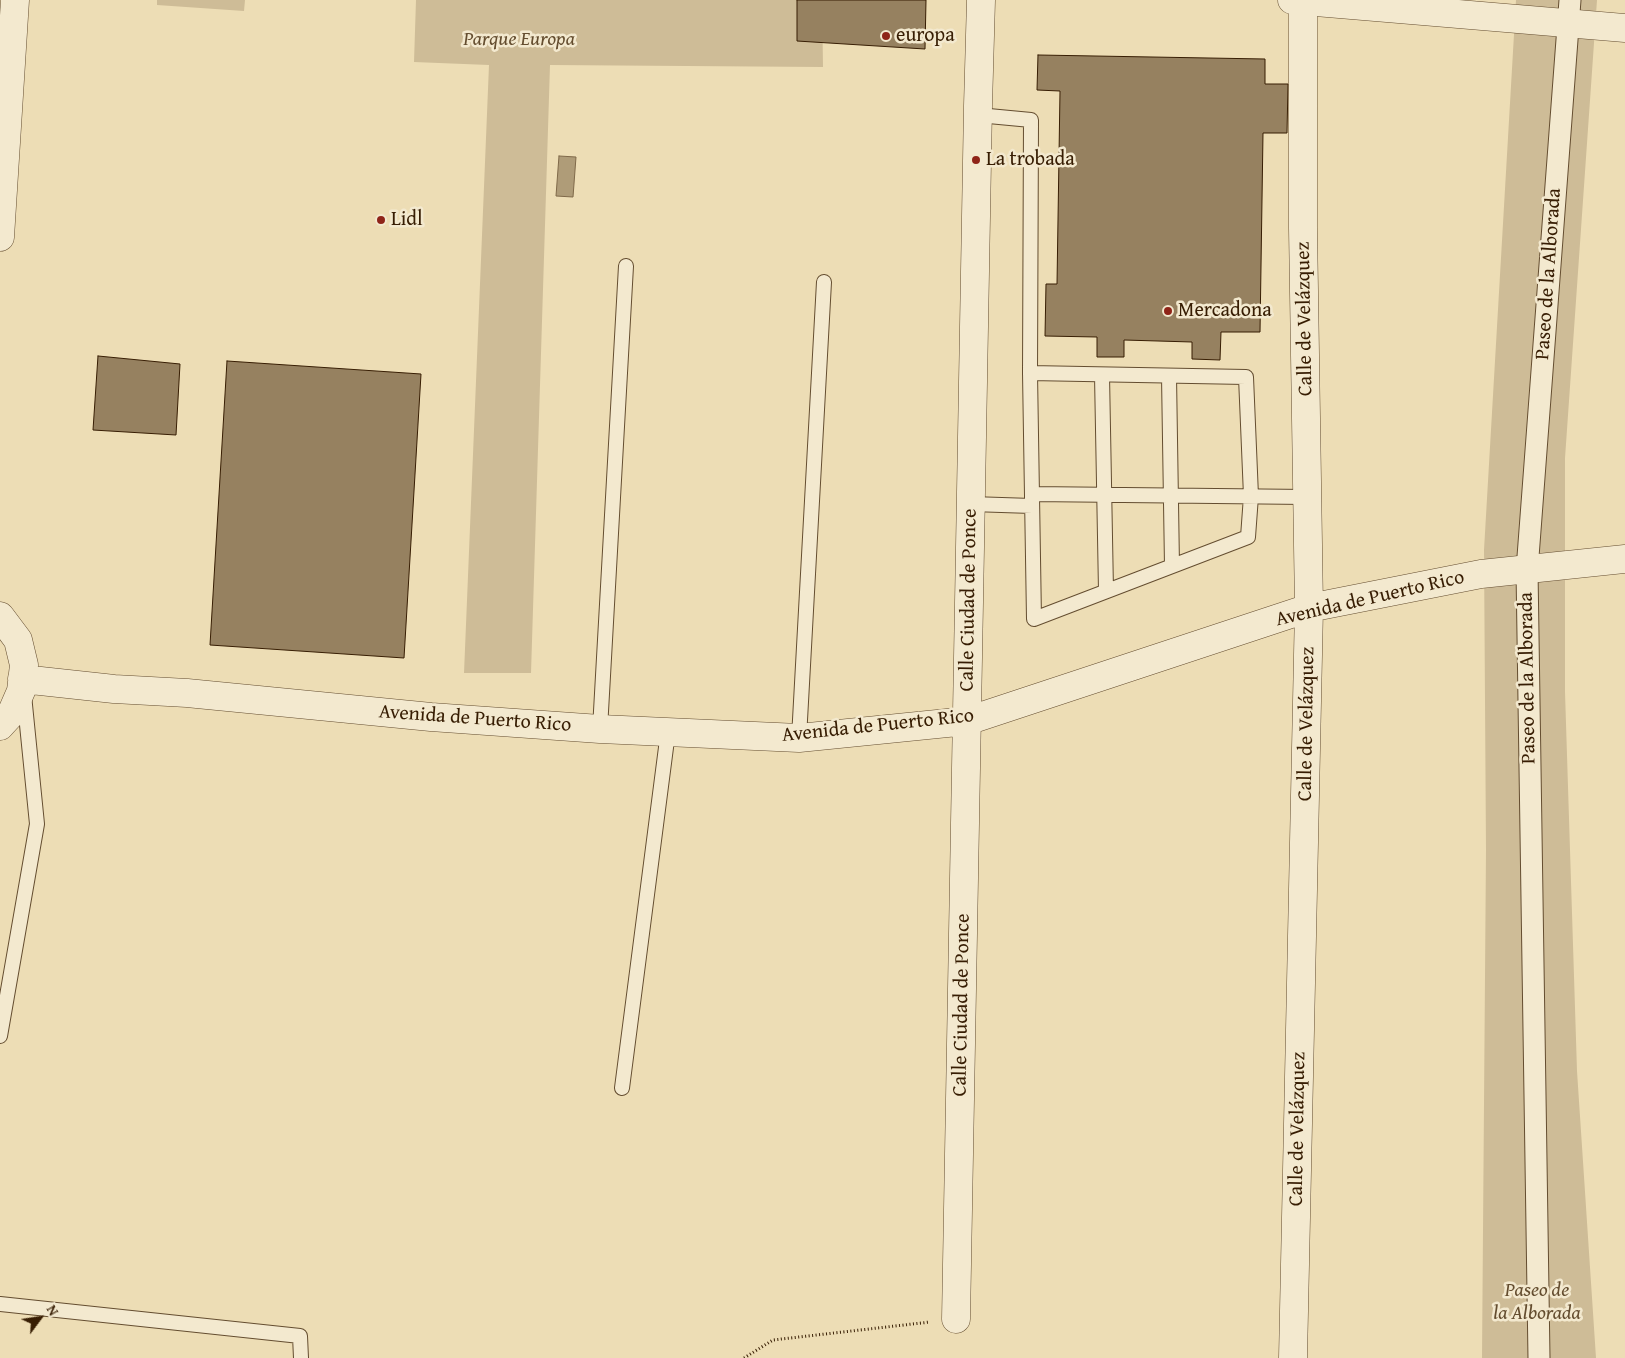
<!DOCTYPE html>
<meta charset="utf-8">
<style>
body{margin:0}
#map{position:relative;width:1625px;height:1358px;overflow:hidden;background:#edddb5;font-family:"Gentium Book Plus",serif}
canvas{display:block}
.north{position:absolute;left:15px;top:1293px;width:50px;height:50px;-webkit-text-stroke:4px #f3e9cf;paint-order:stroke;rotate:59deg;font-size:14px;font-weight:700;line-height:20px;text-align:center;color:#371d03}
.north::after{content:'';display:block;margin:auto;width:18px;height:22px;background:#371d03;clip-path:polygon(50% 0,100% 100%,50% 72%,0 100%)}
</style>
<div id="map">
<canvas width="1625" height="1358"></canvas>
<div class="north">N</div>
</div>
<script>
const ctx = document.querySelector('canvas').getContext('2d');
ctx.lineJoin = 'round';
function paint(path, color) {
  ctx.fillStyle = color;
  ctx.fill(path, 'evenodd');
}
function toPath(rows) {
  const path = new Path2D();
  for (const r of rows) {
    path.moveTo(r[0], r[1]);
    for (let i = 2; i < r.length; i += 2) path.lineTo(r[i], r[i + 1]);
  }
  return path;
}
function strokePath(path, color, width, dash) {
  ctx.strokeStyle = color;
  ctx.lineWidth = width;
  ctx.lineCap = dash ? 'butt' : 'round';
  ctx.setLineDash(dash || []);
  ctx.stroke(path);
}
function label(font, color, halo, rows, align = 'center') {
  ctx.font = font + ' "Gentium Book Plus",serif';
  ctx.lineWidth = 5;
  ctx.setLineDash([]);
  ctx.textBaseline = 'middle';
  ctx.strokeStyle = halo;
  ctx.fillStyle = color;
  for (const [text, x, y, turn = 0] of rows) {
    ctx.save();
    ctx.translate(x, y);
    ctx.rotate((+turn || 0) * Math.PI / 180);
    ctx.textAlign = isNaN(turn) ? turn : align;
    if (halo) ctx.strokeText(text, 0, 0);
    ctx.fillText(text, 0, 0);
    ctx.restore();
  }
}
const green = toPath([
 [157,0,245,0,244,11,157,5],
 [416,0,822,0,823,67,550,65,531,673,464,673,489,65,414,62],
 [1516,0,1597,0,1565,458,1565,692,1577,1071,1596,1358,1482,1358,1486,850,1484,550]
]);
const water = toPath([
 [559,156,576,157,573,197,556,196,559,156]
]);
const building = toPath([
 [797,0,926,0,925,49,797,41,797,0],
 [1038,55,1265,59,1265,84,1288,84,1287,133,1263,133,1260,332,1221,332,1220,360,1192,359,1192,342,1124,340,1124,357,1097,357,1097,337,1045,336,1046,284,1057,284,1060,91,1037,90,1038,55],
 [98,356,180,364,176,435,93,430,98,356],
 [227,361,421,374,404,658,210,645,227,361]
]);
const path = toPath([
 [744,1358,773,1340,930,1322]
]);
const service = toPath([
 [978,115,1031,120,1030,373,1034,619,1248,537,1251,496,1246,377,1030,373],
 [1102,375,1106,591],
 [1169,376,1172,566],
 [1032,494,1307,497],
 [971,504,1032,506],
 [600,729,626,266],
 [799,738,824,282],
 [0,1036,37,824,24,695],
 [622,1088,668,732],
 [0,1304,300,1336,301,1358]
]);
const pedestrian = toPath([
 [1539,1358,1527,570,1570,0]
]);
const minor = toPath([
 [1292,0,1625,28],
 [0,237,15,0],
 [0,616,18,640,24,665,21,691,11,714,0,726],
 [22,679,114,689,187,693,431,717,600,729,799,738,967,721,1309,608,1481,574,1625,559],
 [956,1319,978,106,981,0],
 [1293,1358,1309,608,1303,228,1303,0]
]);
const markers = [
 [886,36,5,"#8f2418"],
 [976,160,5,"#8f2418"],
 [381,220,5,"#8f2418"],
 [1168,311,5,"#8f2418"]
];
const poiNames = [
 ["europa",896,36],
 ["La trobada",986,160],
 ["Lidl",391,220],
 ["Mercadona",1178,311]
];
const parkNames = [
 ["Parque Europa",519,40],
 ["Paseo de",1537,1291],
 ["la Alborada",1537,1314]
];
const streetNames = [
 ["Paseo de la Alborada",1549,274,-86],
 ["Calle de Velázquez",1305,319,-91],
 ["Avenida de Puerto Rico",1370,599,-13],
 ["Calle Ciudad de Ponce",969,600,-89],
 ["Paseo de la Alborada",1528,678,-91],
 ["Avenida de Puerto Rico",475,719,4],
 ["Calle de Velázquez",1307,724,-89],
 ["Avenida de Puerto Rico",878,726,-6],
 ["Calle Ciudad de Ponce",962,1005,-89],
 ["Calle de Velázquez",1298,1129,-89]
];
paint(green, '#cebc97');
paint(water, '#af9c78');
strokePath(water, '#7f6949', 1);
paint(building, '#968160');
strokePath(building, '#371d03', 1);
strokePath(service, '#644d30', 16);
strokePath(pedestrian, '#644d30', 23);
strokePath(minor, '#644d30', 29);
strokePath(path, '#371d03', 3, [1, 2.5]);
strokePath(service, '#f3e9cf', 14);
strokePath(pedestrian, '#f3e9cf', 21);
strokePath(minor, '#f3e9cf', 28);
for (const [x, y, r, color] of markers) {
  const dot = new Path2D();
  dot.arc(x, y, r, 0, 2 * Math.PI);
  ctx.fillStyle = color;
  ctx.fill(dot);
  strokePath(dot, '#f3e9cf', 2);
}
label('20px', '#371d03', '#f3e9cf', poiNames, 'left');
label('italic 20px', '#644d2f', '#f3e9cf', parkNames);
label('20px', '#371d03', '#f3e9cf', streetNames);
</script>
